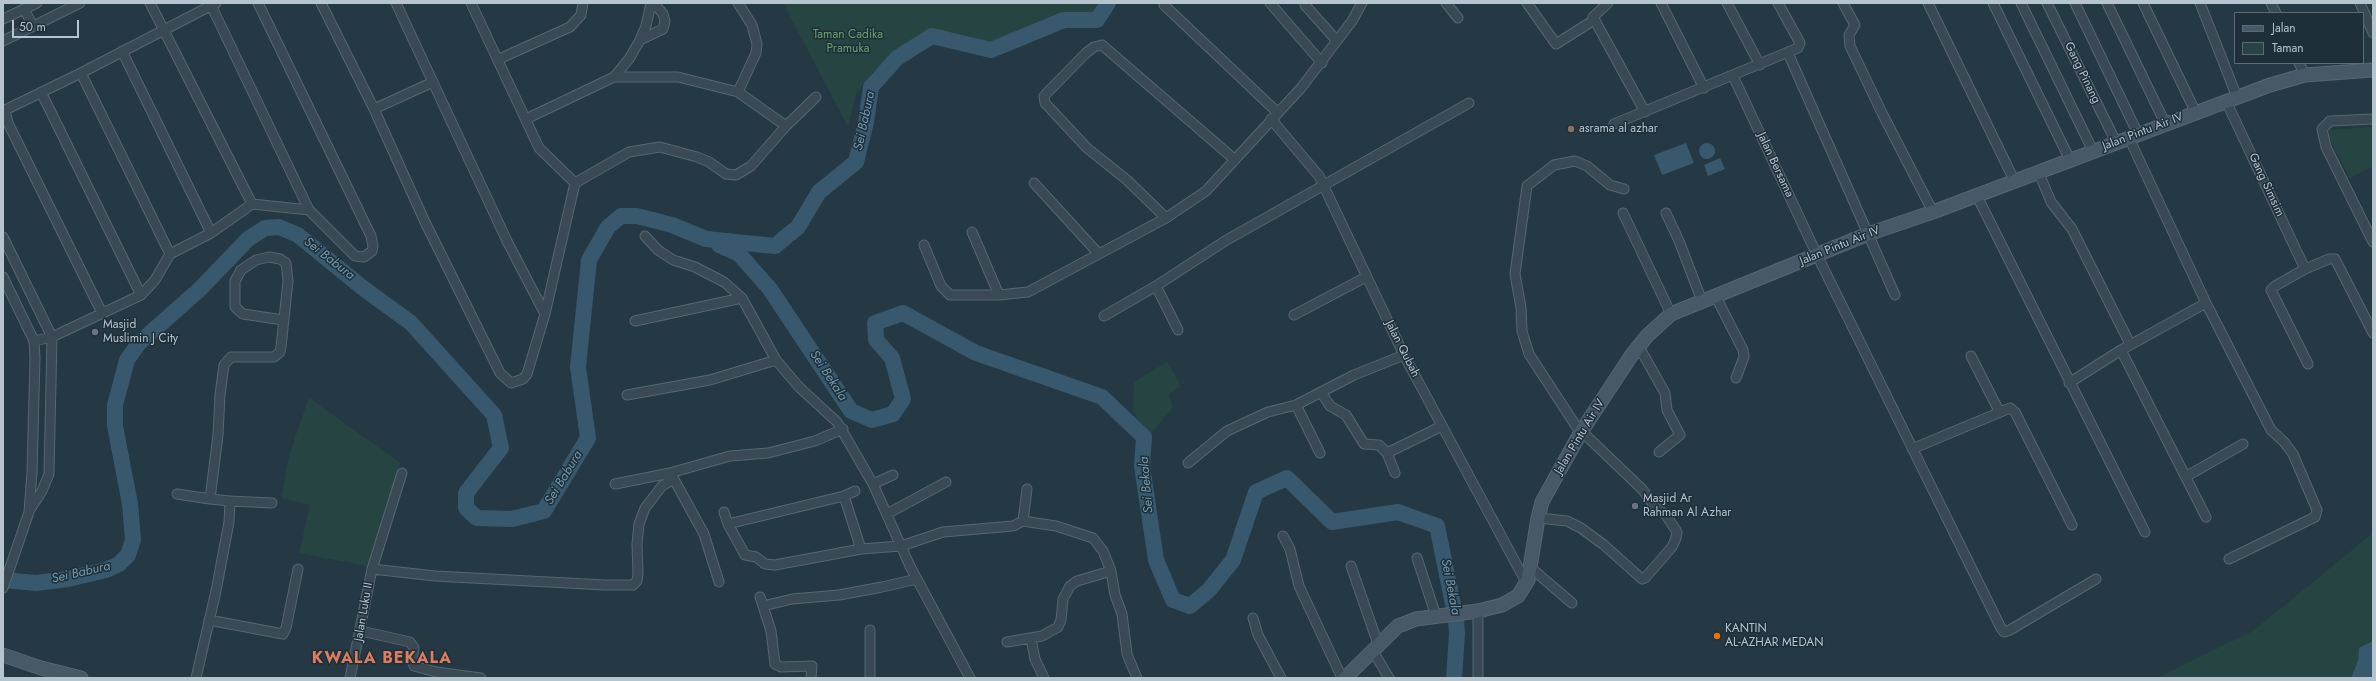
<!DOCTYPE html>
<style>
body{margin:0}
#map{position:relative;width:2376px;height:681px;overflow:hidden;background:#243944;font-family:Jost,sans-serif}
canvas{display:block}
.frame{position:absolute;inset:0;border:4px solid #b6c4cd;pointer-events:none}
.legend{position:absolute;left:2234px;top:12px;width:130px;height:52px;box-sizing:border-box;background:#1e2f39;border:1px solid #5b6b74;margin:0;padding:5px 7px;list-style:none;font-size:12px;color:#b6c4cd}
.legend li{display:flex;align-items:center;gap:8px;height:20px}
.legend b{width:20px;border:1px solid #5b6b74}
.scale{position:absolute;left:12px;top:20px;width:67px;height:18px;box-sizing:border-box;border:2px solid #b6c4cd;border-top:0;padding-left:5px;font-size:12px;line-height:14px;white-space:nowrap;color:#b6c4cd;-webkit-text-stroke:3px #1e2f39;paint-order:stroke}
</style>
<div id="map">
<canvas width="2376" height="681"></canvas>
<div class="frame"></div>
<ul class="legend">
<li><b style="height:5px;background:#475967"></b>Jalan</li>
<li><b style="height:11px;background:#264542"></b>Taman</li>
</ul>
<div class="scale">50 m</div>
</div>
<script>
const ctx = document.querySelector('canvas').getContext('2d');
ctx.lineJoin = 'round';
function paint(path, color) {
  ctx.fillStyle = color;
  ctx.fill(path, 'evenodd');
}
function toPath(rows) {
  const path = new Path2D();
  for (const r of rows) {
    if (r.length === 3) {
      path.moveTo(r[0] + r[2], r[1]);
      path.arc(r[0], r[1], r[2], 0, 2 * Math.PI);
      continue;
    }
    path.moveTo(r[0], r[1]);
    for (let i = 2; i < r.length; i += 2) path.lineTo(r[i], r[i + 1]);
  }
  return path;
}
function strokePath(path, color, width, dash) {
  ctx.strokeStyle = color;
  ctx.lineWidth = width;
  ctx.lineCap = dash ? 'butt' : 'round';
  ctx.setLineDash(dash || []);
  ctx.stroke(path);
}
function label(font, color, halo, rows, align = 'center') {
  ctx.font = font + ' Jost,sans-serif';
  ctx.lineWidth = 3;
  ctx.setLineDash([]);
  ctx.textBaseline = 'middle';
  ctx.strokeStyle = halo;
  ctx.fillStyle = color;
  for (const [text, x, y, turn = 0] of rows) {
    ctx.save();
    ctx.translate(x, y);
    ctx.rotate((+turn || 0) * Math.PI / 180);
    ctx.textAlign = isNaN(turn) ? turn : align;
    if (halo) ctx.strokeText(text, 0, 0);
    ctx.fillText(text, 0, 0);
    ctx.restore();
  }
}
const green = toPath([
 [783,3,1102,3,1094,15,1061,14,989,45,931,29,893,54,873,72,856,94,848,127],
 [2373,127,2373,167,2350,178,2329,137,2330,130],
 [1167,362,1181,386,1168,395,1173,407,1149,436,1133,411,1134,382],
 [309,398,400,463,367,566,299,553,310,505,281,498,290,452],
 [2373,533,2373,678,2157,678,2253,631]
]);
const water = toPath([
 [1686,143,1694,163,1662,175,1654,155],
 [1707,151,8],
 [1720,158,1725,169,1708,176,1704,165],
 [2373,641,2373,678,2351,678,2358,661,2359,648]
]);
const river = toPath([
 [719,245,739,254,770,289,851,411,872,420,893,414,903,399,892,358,876,340,875,323,903,313,976,353,1102,397,1144,437,1142,466,1156,560,1173,600,1190,606,1209,590,1233,560,1256,492,1287,478,1332,522,1398,512,1437,526,1456,619,1457,634,1454,678],
 [3,580,36,583,68,579,106,570,119,564,128,555,133,540,130,504,115,426,115,405,127,360,139,343,200,289,248,239,265,228,279,227,298,235,363,288,411,323,494,415,501,448,466,493,466,508,477,518,512,519,544,511,588,438,578,367,589,260,608,227,621,216,637,216,672,225,706,239,775,246,798,227,819,192,856,162,866,122,871,87,897,58,932,36,991,50,1064,20,1097,20,1108,3]
]);
const minor = toPath([
 [321,3,374,109,425,222,500,373,511,383,523,379,527,374,545,314,575,183,629,152,660,147,697,157,709,162,726,174,736,175,751,166,786,126,816,97],
 [396,3,507,241,545,314],
 [471,3,539,148,575,183],
 [1270,3,1322,63],
 [1307,3,1305,5,1337,41],
 [1446,3,1458,18],
 [1527,3,1556,44,1594,20],
 [1608,3,1593,17,1645,112],
 [1661,3,1704,88],
 [1727,3,1760,65],
 [1843,3,1855,25,1849,35,1850,46,1882,113,1933,212],
 [1928,3,2015,182],
 [1993,3,2070,160],
 [2021,3,2093,151],
 [2047,3,2116,142],
 [2075,3,2138,134],
 [2107,3,2165,123],
 [2143,3,2196,113],
 [2200,3,2237,97],
 [2271,3,2276,13],
 [2360,3,2373,33],
 [211,5,309,210],
 [1164,5,1277,112],
 [24,9,33,26],
 [3,19,37,3],
 [640,40,663,29,665,21,663,14,654,3],
 [3,41,80,3],
 [122,51,211,233],
 [1788,53,1895,295],
 [499,59,570,27,581,15,583,3],
 [2299,63,2305,75],
 [81,73,170,254],
 [1733,76,1817,255,2001,628,2004,632,2010,630,2096,579],
 [614,77,629,59,640,40,646,26,651,3],
 [41,92,141,295],
 [738,92,756,53,757,44,752,25,738,3],
 [2226,101,2305,269],
 [374,109,433,82],
 [526,119,614,77,678,77,738,92,786,126],
 [1271,119,1319,176,1404,355,1527,584],
 [2373,119,2330,121,2322,129,2326,147,2373,242],
 [1614,124,1798,48,1800,43,1778,3],
 [2129,138,2206,303,2271,430,2284,442,2293,454,2317,510,2315,517,2229,559],
 [2039,173,2051,202,2072,229,2130,344],
 [1034,183,1098,253],
 [1977,196,2145,532],
 [252,204,309,210,355,256,364,257,372,251,373,246,371,236,258,3],
 [1623,213,1671,314],
 [1666,213,1679,241,1702,301],
 [1166,218,1127,180,1087,148,1045,103,1044,96,1086,53,1094,47,1102,45,1234,159],
 [972,232,999,295],
 [645,236,658,250,673,260,695,267,724,282,742,298,776,360,799,387,837,422,873,484,910,566,970,678],
 [3,237,52,337,49,474,42,491,29,511],
 [924,245,941,286,950,295,999,295,1028,292,1166,218,1206,191,1301,88,1352,21,1362,3],
 [3,277,34,341,35,358,32,472,29,512,3,588],
 [1156,286,1178,330],
 [1715,295,1743,350,1744,357,1736,378],
 [2206,303,2121,350,2206,517],
 [102,313,8,123,5,110,81,73,216,3],
 [1294,315,1366,277],
 [1104,316,1156,286,1225,241,1469,103],
 [635,321,742,298],
 [34,341,52,337,141,295,155,280,170,254,211,233,252,204,150,3],
 [1639,347,1665,393,1667,410,1680,435,1659,452],
 [1971,356,1999,411],
 [2308,364,2271,290,2275,286,2305,269,2329,259,2335,259,2373,333],
 [2069,383,2121,350],
 [1321,392,1330,406,1346,415,1364,444,1379,445,1387,453,1395,473],
 [627,395,710,380,776,360],
 [1296,405,1320,453],
 [1912,449,2010,408,2015,412,2072,525],
 [1387,453,1442,426],
 [1188,463,1227,431,1268,412,1296,405,1354,375,1404,355],
 [671,474,704,534,719,582],
 [2187,476,2243,444],
 [615,484,670,473,730,456,768,453,815,441,843,429],
 [873,484,893,475],
 [177,494,210,499],
 [844,496,855,491],
 [230,501,272,503],
 [724,512,728,524],
 [887,514,946,482],
 [1538,518,1567,521,1581,528,1604,545,1642,579,1645,578,1672,547,1676,538,1677,532,1666,515,1656,508,1642,489,1576,426,1529,354,1522,331,1521,308,1515,274,1527,186,1554,165,1575,161,1587,166,1610,185,1624,189],
 [1283,536,1290,549,1299,586,1342,678],
 [861,549,844,496,728,524,745,555,756,557,765,564,775,565,861,549,901,546,943,532,1013,526,1023,521,1027,489],
 [1417,558,1436,616],
 [1351,566,1378,644],
 [1531,568,1572,603],
 [372,569,435,576,605,585,633,585,637,581,638,574,637,544,639,524,645,508,662,486,674,479],
 [1111,571,1115,595,1122,614,1127,654,1137,678],
 [760,597,763,606,792,599,839,595,882,587,917,579],
 [763,606,771,631,775,664,781,667,812,666,811,678],
 [1478,611,1478,678],
 [1253,618,1258,635,1281,678],
 [209,620,283,634,286,628,298,569],
 [361,631,410,642,414,648,412,661,414,666,436,672,481,678],
 [1031,639,1035,659,1044,678],
 [1007,642,1042,636,1058,627,1061,620,1063,599,1070,586,1077,581,1111,571,1103,551,1093,538,1056,526,1023,521],
 [1373,651,1389,678],
 [196,678,216,591,229,522,230,501,210,499,218,435,220,395,224,365,231,357,274,357,280,352,281,347,288,281,286,263,280,259,269,257,256,260,241,270,235,281,235,307,243,314,283,320],
 [350,678,372,569,402,473],
 [870,678,870,630]
]);
const secondary = toPath([
 [3,655,41,668,81,678],
 [1345,678,1398,626,1416,619,1478,611,1502,605,1518,596,1528,580,1538,518,1542,502,1553,482,1581,432,1631,356,1647,336,1671,314,1868,234,1933,212,2270,85,2305,75,2373,70]
]);
const markers = [
 [1571,129,4,"#8d6e63"],
 [95,332,4,"#6b7280"],
 [1635,506,4,"#6b7280"],
 [1717,636,4,"#e8710a"]
];
const parkNames = [
 ["Taman Cadika",848,35],
 ["Pramuka",848,49]
];
const streetNames = [
 ["Gang Pinang",2082,73,64],
 ["Jalan Pintu Air IV",2143,132,-21],
 ["Jalan Bersama",1775,165,65],
 ["Gang Simsim",2266,185,65],
 ["Jalan Pintu Air IV",1840,246,-22],
 ["Jalan Qubah",1402,349,63],
 ["Jalan Pintu Air IV",1580,437,-59],
 ["Jalan Luku II",364,612,-80]
];
const poiNames = [
 ["asrama al azhar",1579,129],
 ["Masjid",103,325],
 ["Muslimin J City",103,339],
 ["Masjid Ar",1643,499],
 ["Rahman Al Azhar",1643,513],
 ["KANTIN",1725,629],
 ["AL-AZHAR MEDAN",1725,643]
];
const waterNames = [
 ["Sei Babura",865,121,-78],
 ["Sei Babura",329,259,38],
 ["Sei Bekala",828,376,57],
 ["Sei Babura",564,478,-59],
 ["Sei Bekala",1147,485,-95],
 ["Sei Babura",81,573,-13],
 ["Sei Bekala",1450,587,79]
];
const districtNames = [
 ["KWALA BEKALA",382,659]
];
paint(green, '#264542');
paint(water, '#37586d');
strokePath(river, '#37586d', 16);
strokePath(minor, '#576771', 11);
strokePath(secondary, '#576771', 15);
strokePath(minor, '#394a54', 9);
strokePath(secondary, '#475967', 13);
for (const [x, y, r, color] of markers) {
  const dot = new Path2D();
  dot.arc(x, y, r, 0, 2 * Math.PI);
  ctx.fillStyle = color;
  ctx.fill(dot);
  strokePath(dot, '#1e2f39', 1.5);
}
label('12px', '#6ba06c', '#1e2f39', parkNames);
label('12px', '#b6c4cd', '#1e2f39', streetNames);
label('12px', '#b6c4cd', '#1e2f39', poiNames, 'left');
label('italic 13px', '#749cb3', '#1e2f39', waterNames);
ctx.letterSpacing = '1px';
label('bold 16px', '#df7c60', '#1e2f39', districtNames);
ctx.letterSpacing = '0px';
</script>
